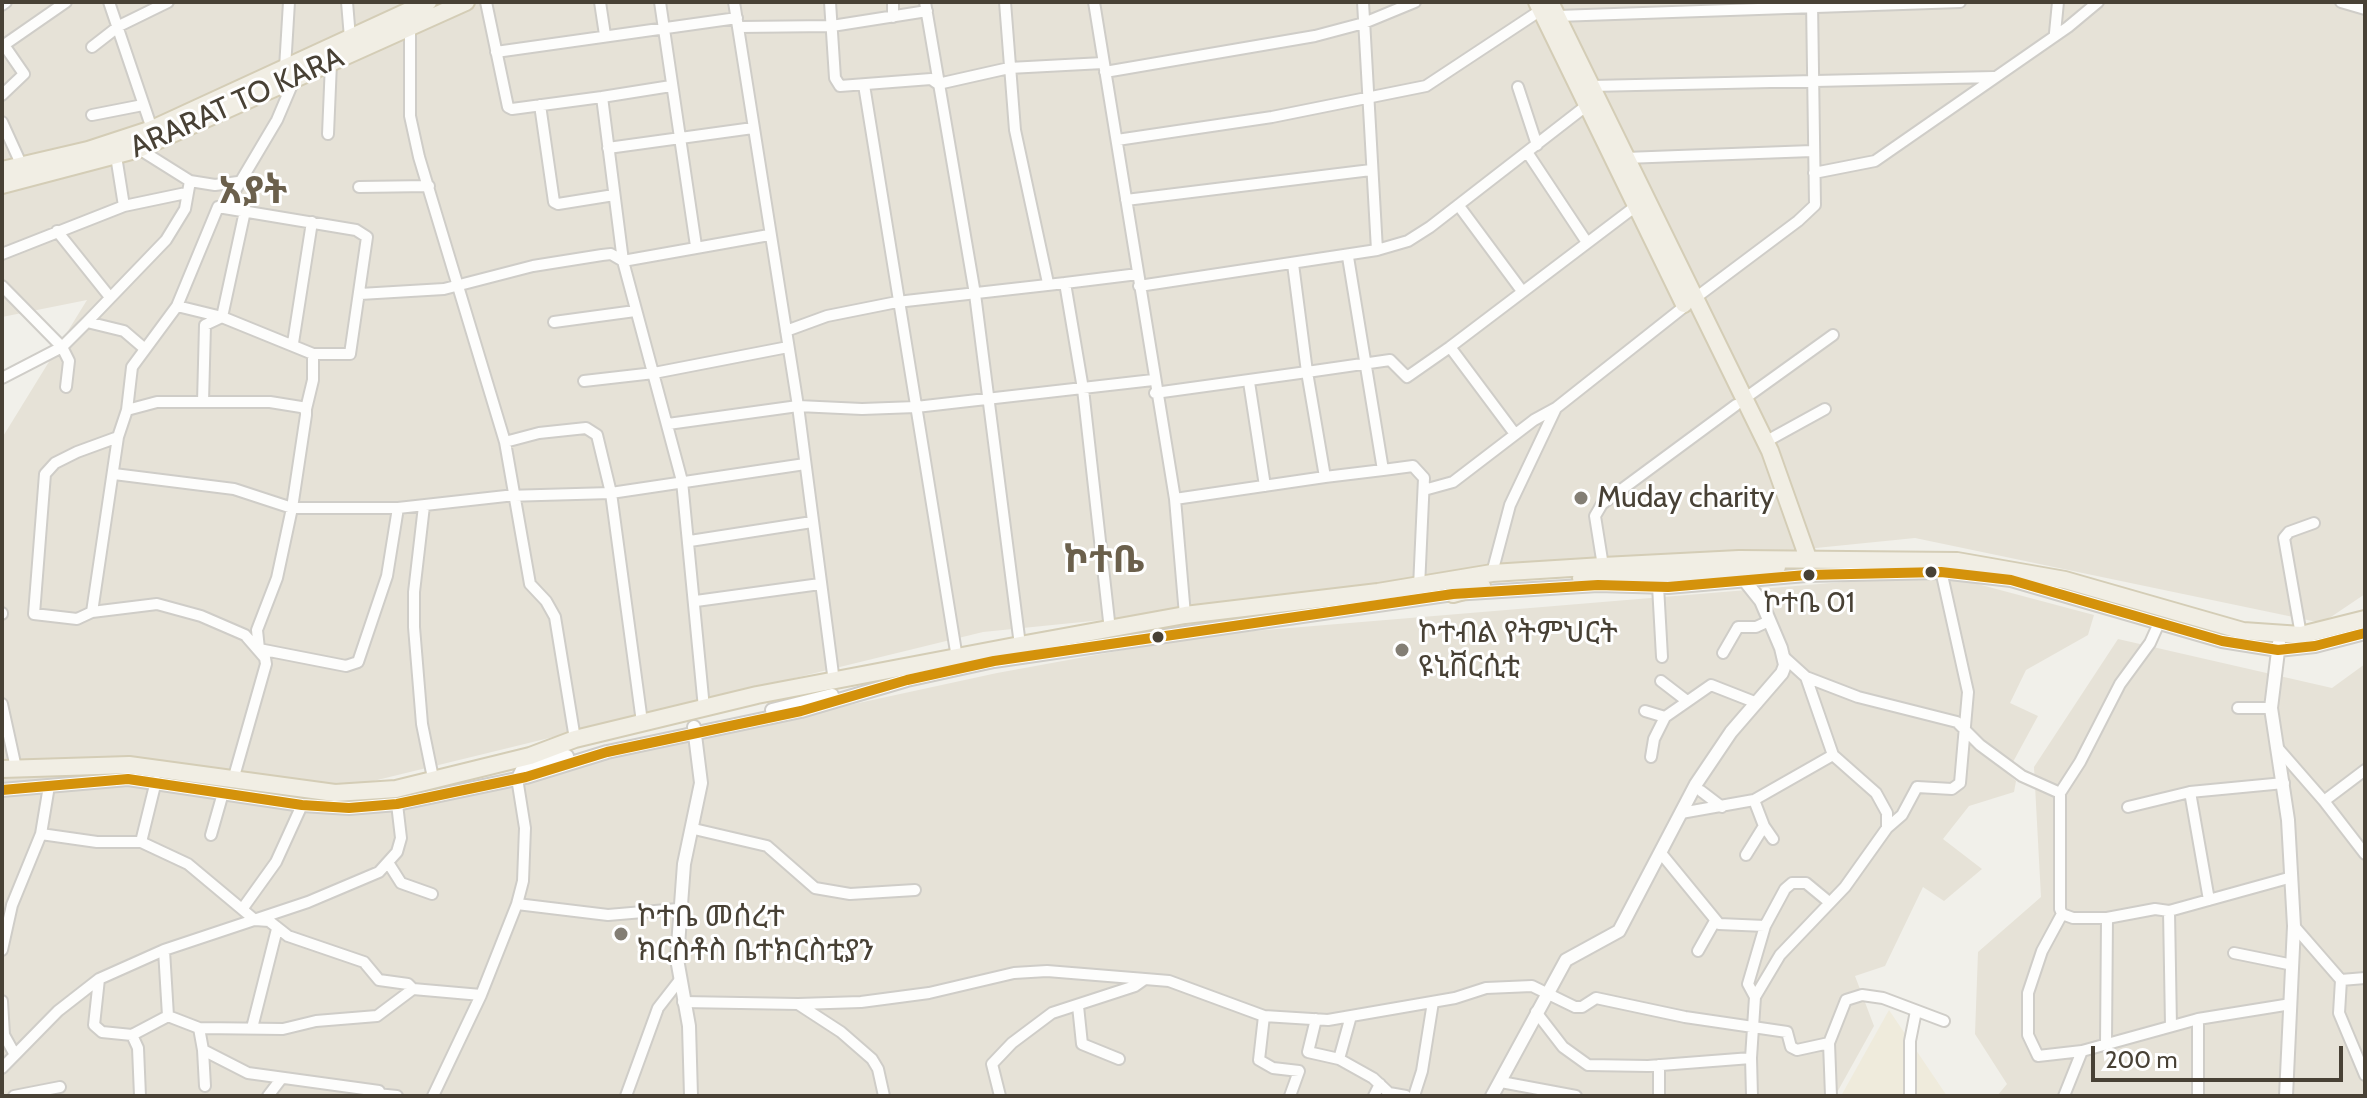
<!DOCTYPE html>
<meta charset="utf-8">
<style>
body{margin:0}
#map{position:relative;width:2367px;height:1098px;overflow:hidden;background:#f1f0ea;font-family:Cabin,sans-serif}
canvas{display:block}
.frame{position:absolute;inset:0;border:4px solid #484135;pointer-events:none}
.scale{position:absolute;left:2091px;top:1046px;width:252px;height:36px;box-sizing:border-box;border:4px solid #484135;border-top:0;padding-left:10px;font-size:24px;line-height:28px;white-space:nowrap;color:#484135;-webkit-text-stroke:6px #fff;paint-order:stroke}
</style>
<div id="map">
<canvas width="2367" height="1098"></canvas>
<div class="frame"></div>
<div class="scale">200 m</div>
</div>
<script>
const ctx = document.querySelector('canvas').getContext('2d');
ctx.lineJoin = 'round';
function paint(path, color) {
  ctx.fillStyle = color;
  ctx.fill(path, 'evenodd');
}
function toPath(rows) {
  const path = new Path2D();
  for (const r of rows) {
    path.moveTo(r[0], r[1]);
    for (let i = 2; i < r.length; i += 2) path.lineTo(r[i], r[i + 1]);
  }
  return path;
}
function strokePath(path, color, width, dash) {
  ctx.strokeStyle = color;
  ctx.lineWidth = width;
  ctx.lineCap = dash ? 'butt' : 'round';
  ctx.setLineDash(dash || []);
  ctx.stroke(path);
}
function label(font, color, halo, rows, align = 'center') {
  ctx.font = font + ' Cabin,"Noto Sans Ethiopic",sans-serif';
  ctx.lineWidth = 6;
  ctx.setLineDash([]);
  ctx.textBaseline = 'middle';
  ctx.strokeStyle = halo;
  ctx.fillStyle = color;
  for (const [text, x, y, turn = 0] of rows) {
    ctx.save();
    ctx.translate(x, y);
    ctx.rotate((+turn || 0) * Math.PI / 180);
    ctx.textAlign = isNaN(turn) ? turn : align;
    if (halo) ctx.strokeText(text, 0, 0);
    ctx.fillText(text, 0, 0);
    ctx.restore();
  }
}
const residential = toPath([
 [2,2,2365,2,2365,594,2322,623,1915,538,983,632,324,793,124,756,2,765,2,438,87,300,2,317],
 [1940,574,2094,615,2088,635,2026,670,2010,703,2038,716,2007,773,2016,781,2014,792,1969,806,1943,839,1982,869,1944,901,1923,887,1885,966,1855,976,1874,1026,1835,1096,2,1096,2,778,62,776,323,812,494,782,997,673,1205,635],
 [2118,639,2332,688,2365,664,2365,1096,1997,1096,2007,1084,1975,1034,1978,952,2041,897,2034,767]
]);
const education = toPath([
 [1889,1010,1947,1096,1841,1096]
]);
const minor = toPath([
 [109,2,152,129],
 [347,2,350,38],
 [486,2,508,107,512,109,602,97,623,261,769,235],
 [600,2,605,35],
 [660,2,696,246],
 [734,2,798,406,834,682],
 [830,2,835,78,840,86,931,79,938,84,1009,68,1103,63],
 [893,2,893,17],
 [925,2,975,294,1020,645],
 [1005,2,1015,130,1048,283],
 [1094,2,1175,499,1185,615],
 [2341,2,2365,9],
 [2,5,6,2],
 [1557,16,1960,2],
 [410,27,410,116,419,157,505,442,530,584,546,601,555,617,575,739],
 [739,27,832,26,927,11],
 [2055,33,2058,2],
 [92,47,119,26,168,2],
 [496,52,737,18],
 [285,68,289,2],
 [1105,72,1315,36,1364,23,1415,2],
 [864,85,957,658],
 [1591,86,1994,77],
 [1518,87,1537,145],
 [2,95,24,74,4,45,66,2],
 [602,97,671,86],
 [540,105,554,202,558,204,614,195],
 [92,115,143,105],
 [2,122,22,166],
 [328,134,331,63],
 [1117,140,1272,117,1426,86,1541,10],
 [608,148,753,128],
 [139,149,190,181,185,209,166,240,87,322,124,331,145,349],
 [1527,152,1586,241],
 [116,156,124,206],
 [1625,158,1812,151],
 [1814,173,1875,161,2068,27,2098,2],
 [190,181,215,185,238,182],
 [359,187,429,186],
 [1126,200,1371,170],
 [226,206,277,120,294,80],
 [1459,206,1522,291],
 [57,231,109,296],
 [1377,250,1408,241,1430,227,1586,106],
 [2,254,124,206,186,193],
 [1348,257,1383,470,1413,466,1424,478,1419,587],
 [1065,283,1138,274],
 [2,286,62,347,69,361,66,387],
 [1139,286,1377,250,1363,2],
 [360,294,444,289,533,266,602,255,611,254,623,261,682,481,704,708],
 [1694,299,1798,221,1815,205,1812,2],
 [554,322,635,311],
 [786,331,827,316,897,302,1065,283,1083,389,1110,630],
 [293,343,312,222],
 [2,378,62,347,87,322],
 [584,381,654,373,788,347],
 [1249,382,1265,486],
 [1155,393,1307,372,1293,264],
 [1744,399,1833,335],
 [203,402,205,325,222,317,245,211],
 [306,409,313,380,313,354],
 [127,410,132,367,177,306,218,207,356,230,367,237,350,354,313,354,222,317,177,306],
 [668,424,798,406,862,409,916,407,1153,380],
 [1515,434,1450,347,1636,206],
 [118,437,77,452,55,463,45,474,34,614,77,619,92,612,157,604,201,616,245,635,265,658,266,664,233,780],
 [505,442,539,433,586,428,597,435,611,493,642,722],
 [1765,442,1825,409],
 [1383,470,1325,477,1307,372,1390,360,1407,377,1450,347],
 [114,474,234,489,292,508,398,508,506,496,611,493,805,464],
 [1424,490,1453,482,1534,420,1556,408],
 [1175,499,1325,477],
 [424,506,414,592,414,627,422,724,433,778],
 [690,541,812,522],
 [1603,566,1595,516,1602,504,1736,405],
 [1492,573,1510,505,1556,408,1685,306],
 [1658,586,1662,657],
 [696,601,820,584],
 [92,612,118,437,127,410,157,402,270,402,301,407,306,409,306,415,292,508,277,578,257,630,259,649],
 [2,613,2,614],
 [2301,635,2284,538,2289,532,2314,523],
 [259,649,346,666,358,662,387,576,398,508],
 [1723,653,1738,627,1756,627,1769,621],
 [1785,658,1806,677,1858,697,1957,722,1980,745,2022,776,2060,793],
 [1661,681,1687,701],
 [2,704,16,768],
 [2238,708,2271,708],
 [1645,711,1665,717],
 [2276,746,2324,801],
 [1651,757,1654,739,1665,717,1711,685,1757,703],
 [2365,770,2324,801,2365,854],
 [1701,791,1722,807],
 [1754,800,1764,826,1773,839],
 [2128,807,2190,792],
 [1681,813,1754,800,1833,755],
 [1887,828,1902,815,1917,787,1952,789,1960,783,1968,692,1940,566],
 [694,829,767,846,815,888,850,894,915,890],
 [41,834,49,786],
 [211,835,223,793],
 [141,842,156,781],
 [1660,852,1719,924,1765,926,1785,889,1792,883,1806,883,1829,902],
 [1746,855,1764,826],
 [389,864,401,883,432,894],
 [2209,900,2190,792,2284,783],
 [517,904,608,915,678,909],
 [243,908,276,862,302,805],
 [2169,911,2171,1026],
 [2062,914,2042,951,2028,993,2028,1035,2038,1056,2082,1051,2198,1019],
 [2107,918,2073,918,2062,914,2060,909,2060,793,2080,762,2120,684,2150,643,2159,623],
 [2294,926,2341,980,2365,978],
 [2,950,12,905,41,834,97,842,141,842,188,864,255,920,269,921,288,936,364,962,379,980,408,984,413,989,481,995],
 [164,950,168,1016,199,1028,283,1029,316,1021,377,1016,413,989],
 [1698,951,1715,921],
 [2234,953,2293,965],
 [99,979,94,1025,102,1032,132,1035,168,1016],
 [2341,980,2339,1013,2365,1075],
 [1755,997,1748,984,1765,926],
 [2,1001,4,1035,14,1053],
 [683,1002,798,1004,841,1032,872,1059,878,1069,884,1096],
 [798,1004,861,1002,929,993,1014,973,1047,971,1145,979],
 [1078,1006,1082,1044,1119,1059],
 [1536,1012,1563,1047,1588,1065,1648,1066,1751,1058,1752,1096],
 [1264,1016,1259,1060,1273,1068,1299,1071,1290,1096],
 [1316,1019,1308,1052,1339,1059,1373,1078,1389,1093,1406,1096],
 [199,1028,203,1050,248,1073,379,1091],
 [252,1028,277,929],
 [132,1035,138,1048,140,1096],
 [2106,1044,2107,918,2155,909,2169,911,2292,877],
 [203,1050,205,1086],
 [1751,1058,1755,997,1780,955,1845,887,1887,828,1887,813,1876,793,1833,755,1806,677],
 [1339,1059,1351,1016],
 [2,1068,58,1011,99,979,164,950,308,902,379,872,397,852,401,838,397,804],
 [1501,1082,1576,1096],
 [377,1094,397,1096],
 [14,1096,60,1087],
 [268,1096,281,1079],
 [433,1096,481,995,517,904,523,881,525,828,517,778],
 [626,1096,658,1008,679,981],
 [1000,1096,992,1064,1012,1043,1052,1013,1135,986,1145,979,1169,981,1264,1016,1328,1020,1455,998,1486,988,1532,986,1575,1007,1582,1007,1596,998,1685,1017,1787,1032,1791,1047,1797,1050,1829,1043],
 [1374,1096,1380,1084],
 [1414,1096,1422,1071,1433,1002],
 [1659,1096,1659,1065],
 [1831,1096,1829,1043,1846,1000,1862,995,1883,998,1944,1021],
 [1910,1096,1910,1041,1916,1011],
 [2064,1096,2082,1051],
 [2198,1096,2198,1019,2291,1004]
]);
const tertiary = toPath([
 [2279,643,2271,708,2288,820,2294,926,2286,1096],
 [772,710,832,695],
 [519,776,522,770,567,756],
 [2,790,128,779,302,805,349,808,397,804,526,777,607,752,801,711,907,680,994,661,1453,594,1598,585,1668,587,1806,575,1941,572,2011,580,2222,641,2278,650,2315,646,2365,633],
 [691,1096,689,1026,677,959,684,864,701,783,694,727],
 [1492,1096,1566,960,1619,931,1696,784,1731,732,1782,673,1785,665,1781,648,1761,601,1745,581]
]);
const primary = toPath([
 [1537,2,1684,304],
 [1550,2,1770,451,1809,561],
 [2,170,88,150,152,129,428,2],
 [2,185,139,149,466,2],
 [1581,578,1724,575,1777,567],
 [1453,594,1482,586],
 [2,769,129,765,335,793,396,789,530,756,575,739,757,695,1020,645,1185,615,1378,592,1492,573,1603,566,1739,559,1957,561,2065,580,2243,631,2301,635,2365,619]
]);
const bus1 = toPath([
 [2,790,128,779,302,805,349,808,397,804,526,777,607,752,801,711,907,680,994,661,1453,594,1598,585,1668,587,1806,575,1941,572,2011,580,2222,641,2278,650,2315,646,2365,633]
]);
const markers = [
 [1581,498,8,"#837e74"],
 [1931,572,7,"#484135"],
 [1809,575,7,"#484135"],
 [1158,637,7,"#484135"],
 [1402,650,8,"#837e74"],
 [621,934,8,"#837e74"]
];
const busNames = [
 ["ኮተቤ 01",1809,604]
];
const streetNames = [
 ["ARARAT TO KARA",237,103,-24]
];
const poiNames = [
 ["Muday charity",1597,498],
 ["ኮተብል የትምህርት",1418,633],
 ["ዩኒቨርሲቲ",1418,667],
 ["ኮተቤ መሰረተ",637,917],
 ["ክርስቶስ ቤተክርስቲያን",637,951]
];
const districtNames = [
 ["አያት",253,192],
 ["ኮተቤ",1104,561]
];
paint(residential, '#e6e2d7');
paint(education, '#efebdc');
strokePath(minor, '#cfcdc8', 14);
strokePath(tertiary, '#cfcdc8', 16);
strokePath(primary, '#d4cdb6', 20);
strokePath(minor, '#fdfdfc', 10);
strokePath(tertiary, '#fdfdfc', 12);
strokePath(primary, '#f1eee4', 16);
strokePath(bus1, '#d4920b', 10);
for (const [x, y, r, color] of markers) {
  const dot = new Path2D();
  dot.arc(x, y, r, 0, 2 * Math.PI);
  ctx.fillStyle = color;
  ctx.fill(dot);
  strokePath(dot, '#fff', 3);
}
label('28px', '#484135', '#fff', busNames);
label('30px', '#484135', '#fff', streetNames);
label('30px', '#484135', '#fff', poiNames, 'left');
label('bold 38px', '#6b604c', '#fff', districtNames);
</script>
